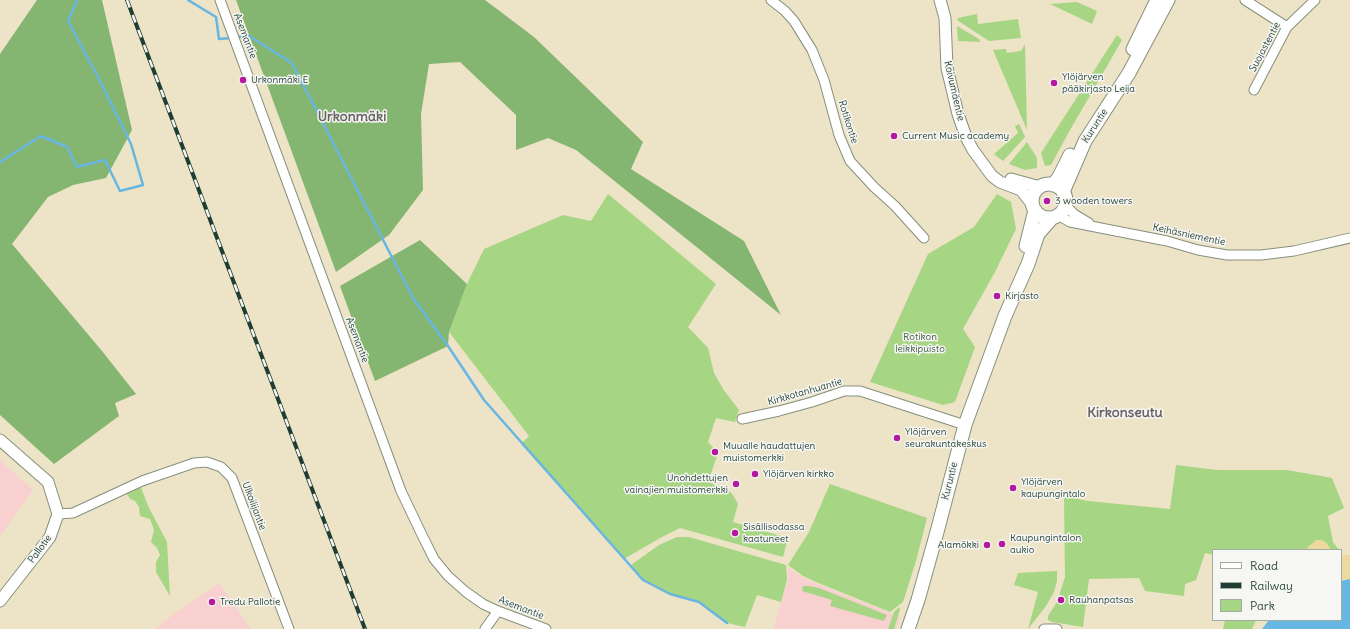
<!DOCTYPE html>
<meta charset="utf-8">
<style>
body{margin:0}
#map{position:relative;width:1350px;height:629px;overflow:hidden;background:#ede3c6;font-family:Delius,sans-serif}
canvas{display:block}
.legend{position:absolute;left:1212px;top:549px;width:130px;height:72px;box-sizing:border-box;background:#f6f6f2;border:1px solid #a0aca6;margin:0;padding:5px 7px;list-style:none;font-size:12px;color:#1f3d34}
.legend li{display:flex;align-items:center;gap:8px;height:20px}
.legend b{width:20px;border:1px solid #a0aca6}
</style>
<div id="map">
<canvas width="1350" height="629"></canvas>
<ul class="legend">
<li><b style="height:5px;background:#fff"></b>Road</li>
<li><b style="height:5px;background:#1f3d34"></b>Railway</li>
<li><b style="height:11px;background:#a6d583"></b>Park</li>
</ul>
</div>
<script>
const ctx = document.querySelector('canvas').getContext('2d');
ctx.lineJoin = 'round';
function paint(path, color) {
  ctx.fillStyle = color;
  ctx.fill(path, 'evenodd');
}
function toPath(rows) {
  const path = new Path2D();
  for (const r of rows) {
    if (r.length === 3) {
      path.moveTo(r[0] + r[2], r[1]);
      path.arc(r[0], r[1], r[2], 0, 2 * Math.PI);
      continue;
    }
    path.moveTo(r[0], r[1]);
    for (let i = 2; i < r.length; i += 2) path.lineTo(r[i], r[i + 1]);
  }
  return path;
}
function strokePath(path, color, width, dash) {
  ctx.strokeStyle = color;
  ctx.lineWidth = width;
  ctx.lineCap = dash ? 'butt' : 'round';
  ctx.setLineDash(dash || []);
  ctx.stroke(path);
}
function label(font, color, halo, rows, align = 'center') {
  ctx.font = font + ' Delius,sans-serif';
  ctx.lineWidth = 3;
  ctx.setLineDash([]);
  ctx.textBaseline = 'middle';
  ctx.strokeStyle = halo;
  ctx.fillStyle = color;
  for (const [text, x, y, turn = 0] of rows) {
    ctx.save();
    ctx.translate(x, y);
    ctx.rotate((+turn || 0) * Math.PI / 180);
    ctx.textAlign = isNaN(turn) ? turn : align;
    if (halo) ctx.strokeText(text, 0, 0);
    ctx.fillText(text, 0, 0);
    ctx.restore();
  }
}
const built = toPath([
 [0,460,33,490,0,536],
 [788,567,802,577,815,583,900,617,896,629,773,629,788,580],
 [219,583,251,629,155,629,171,616]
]);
const green = toPath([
 [1077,2,1097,11,1092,24,1050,4],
 [977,14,978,24,1018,19,1021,38,989,41,957,20,958,18],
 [957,26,979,39,980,42,958,41],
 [1117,35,1122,40,1099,80,1070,130,1051,165,1045,166,1041,153],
 [1025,44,1027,130,993,50,1006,49,1007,53,1021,51],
 [1019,124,1025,137,1003,161,994,154,1018,133,1015,126],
 [1027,142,1037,158,1037,168,1025,170,1009,164],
 [608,194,716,284,688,327,708,348,714,373,723,389,739,410,735,422,716,418,708,442,718,453,708,482,727,489,733,495,738,504,733,522,788,538,783,557,680,528,660,538,624,559,521,444,529,436,449,332,467,284,484,249,563,215,591,221],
 [997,194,1011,202,1016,229,995,272,963,329,975,347,955,402,943,405,870,382,928,254,974,227],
 [1176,465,1217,470,1287,470,1332,478,1344,508,1328,516,1333,542,1339,550,1331,550,1326,543,1310,545,1306,550,1213,550,1213,555,1205,553,1196,580,1185,584,1184,596,1145,591,1139,578,1089,579,1083,627,1052,622,1048,620,1048,616,1057,602,1065,577,1064,496,1088,501,1170,509],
 [830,484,927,518,916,561,903,602,890,612,816,582,803,576,788,565,809,532],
 [140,485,149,508,167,542,170,596,156,572,156,562,160,555,157,548,151,542,154,530,150,519,140,516,139,507,135,501,130,499,125,491],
 [677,537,689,537,786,565,787,580,781,602,757,595,745,627,727,623,699,602,670,594,643,580,631,565,659,545],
 [1057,571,1057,581,1054,592,1046,606,1028,629,1038,592,1014,585,1018,573],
 [803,586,809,586,819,588,887,615,884,621,830,606,832,600,802,591],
 [899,607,900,609,894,629,888,629,894,612],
 [1225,620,1256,620,1252,629,1223,629]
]);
const forest = toPath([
 [37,0,102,0,132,130,106,178,73,185,48,197,12,244,102,351,136,394,115,403,119,416,54,464,0,415,0,54],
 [236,0,485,0,534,37,643,142,631,169,744,241,781,315,576,150,548,138,516,150,516,115,460,62,429,64,421,114,423,190,389,235,336,272],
 [420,240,467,284,449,332,448,346,375,381,340,286]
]);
const sand = toPath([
 [1316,540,1322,540,1326,543,1331,550,1306,550],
 [1343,555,1350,555,1350,579,1341,581,1341,557]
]);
const water = toPath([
 [1350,579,1350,629,1262,629,1269,620,1341,620,1341,581]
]);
const stream = toPath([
 [188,0,216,17,219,39,231,38],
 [236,37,249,36,292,63,413,298,448,346,484,400,643,580,670,594,699,602,727,623],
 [0,162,41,136,67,147,77,167,105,160,120,191,143,185,131,144,99,79,68,21,77,0]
]);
const minor = toPath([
 [220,0,401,491,422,535,434,559,448,576,466,592,483,604,498,611,546,629],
 [771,0,785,11,794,21,812,50,824,80,839,135,850,161,874,187,895,206,924,238],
 [1245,0,1287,27],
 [1254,90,1287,27,1315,0],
 [1065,205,1074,214,1089,223],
 [1058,215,1070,222,1167,241,1198,250,1227,255,1261,255,1294,251,1350,238],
 [742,419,779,411,812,402,844,391,860,391,965,425],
 [58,514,73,513,142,481,194,463,207,462,221,467,232,478,289,629],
 [485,629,498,611],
 [1044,629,1057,629]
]);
const tertiary = toPath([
 [940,0,945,18,947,68,958,114,966,137,973,150,992,176,1000,182,1021,190,1032,204],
 [1011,179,1040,187],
 [0,440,48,482,58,514,50,537,0,601]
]);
const secondary = toPath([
 [1133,49,1157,0],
 [1049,201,17],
 [1053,185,1059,177,1070,155],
 [1063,192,1085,141,1129,73,1168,0],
 [1026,246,1035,210],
 [908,629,918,600,937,532,965,425,1005,316,1028,264,1038,234,1052,218]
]);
const rail = toPath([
 [127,0,365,629]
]);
const markers = [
 [243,80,4,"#b5179e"],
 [1054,83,4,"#b5179e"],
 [894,136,4,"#b5179e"],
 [1047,201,4,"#b5179e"],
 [997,296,4,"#b5179e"],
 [897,438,4,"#b5179e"],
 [715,452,4,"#b5179e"],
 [755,474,4,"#b5179e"],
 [736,484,4,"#b5179e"],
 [1013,488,4,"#b5179e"],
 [735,533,4,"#b5179e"],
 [1002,544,4,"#b5179e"],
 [987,545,4,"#b5179e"],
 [1061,600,4,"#b5179e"],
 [212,602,4,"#b5179e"]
];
const streetNames = [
 ["Asemantie",245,36,69],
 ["Suojastentie",1265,47,-62],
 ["Koivumäentie",954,91,77],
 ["Rotikontie",848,122,72],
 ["Kuruntie",1095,126,-57],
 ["Keihäsniementie",1189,235,12],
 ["Asemantie",357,340,69],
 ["Kirkkotanhuantie",805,392,-16],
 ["Kuruntie",950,481,-76],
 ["Ulkoilijantie",254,506,69],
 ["Pallotie",40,549,-54],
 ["Asemantie",521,608,21]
];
const poiNames = [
 ["Ylöjärven",1062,77],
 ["pääkirjasto Leija",1062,89],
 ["Urkonmäki E",251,80],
 ["Current Music academy",902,136],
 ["3 wooden towers",1055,201],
 ["Kirjasto",1005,296],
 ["Ylöjärven",905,432],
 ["seurakuntakeskus",905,444],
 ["Muualle haudattujen",723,446],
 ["muistomerkki",723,458],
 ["Ylöjärven kirkko",763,474],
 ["Unohdettujen",728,478,"right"],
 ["vainajien muistomerkki",728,490,"right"],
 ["Ylöjärven",1021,482],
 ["kaupungintalo",1021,494],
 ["Sisällisodassa",743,527],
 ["kaatuneet",743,539],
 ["Kaupungintalon",1010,538],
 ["aukio",1010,550],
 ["Alamökki",979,545,"right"],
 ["Rauhanpatsas",1069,600],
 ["Tredu Pallotie",220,602]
];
const parkNames = [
 ["Rotikon",920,337],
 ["leikkipuisto",920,349]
];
const districtNames = [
 ["Urkonmäki",352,117],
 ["Kirkonseutu",1125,413]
];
paint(built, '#f7d0cf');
paint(green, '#a6d583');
paint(forest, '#84b671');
paint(sand, '#eeda9e');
paint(water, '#68b6e2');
strokePath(stream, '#68b6e2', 2.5);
strokePath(minor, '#86907d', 11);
strokePath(tertiary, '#86907d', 13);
strokePath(secondary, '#86907d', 15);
strokePath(minor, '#fff', 9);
strokePath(tertiary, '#fff', 11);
strokePath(secondary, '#fff', 13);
strokePath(rail, '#1f3d34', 4);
strokePath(rail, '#f6f6f2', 2.5, [8]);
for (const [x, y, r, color] of markers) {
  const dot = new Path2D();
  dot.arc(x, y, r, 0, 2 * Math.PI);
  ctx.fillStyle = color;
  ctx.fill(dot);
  strokePath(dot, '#f6f6f2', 1.5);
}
label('10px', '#1f3d34', '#f6f6f2', streetNames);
label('10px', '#1f3d34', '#f6f6f2', poiNames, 'left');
label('10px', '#3a5b44', '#f6f6f2', parkNames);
label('bold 14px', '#696468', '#f6f6f2', districtNames);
</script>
